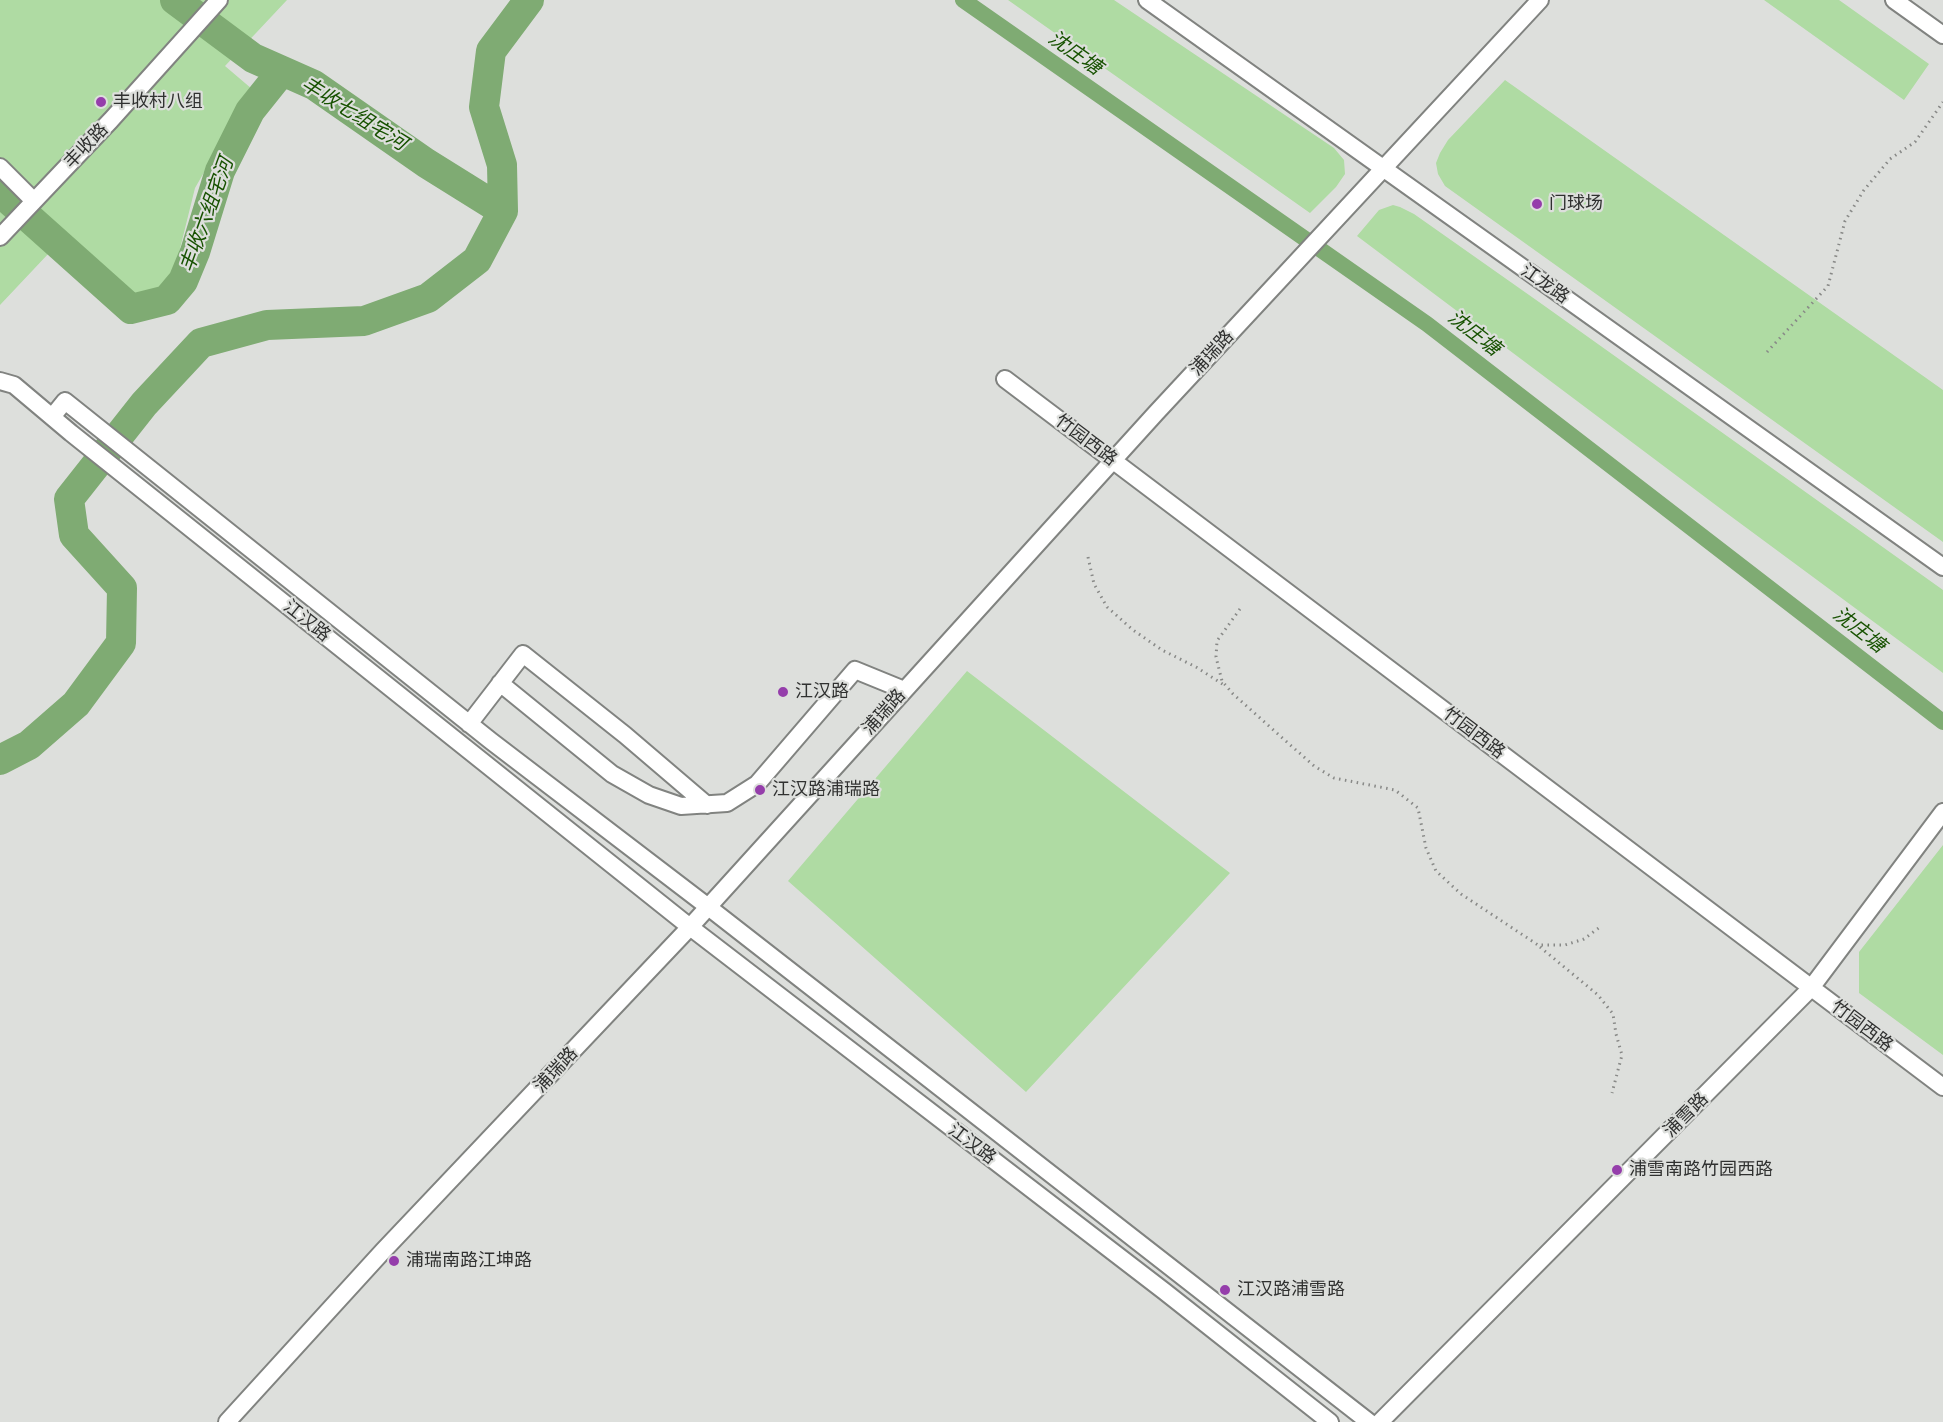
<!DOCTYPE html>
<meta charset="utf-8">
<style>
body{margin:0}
canvas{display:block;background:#dddfdc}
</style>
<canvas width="1943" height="1422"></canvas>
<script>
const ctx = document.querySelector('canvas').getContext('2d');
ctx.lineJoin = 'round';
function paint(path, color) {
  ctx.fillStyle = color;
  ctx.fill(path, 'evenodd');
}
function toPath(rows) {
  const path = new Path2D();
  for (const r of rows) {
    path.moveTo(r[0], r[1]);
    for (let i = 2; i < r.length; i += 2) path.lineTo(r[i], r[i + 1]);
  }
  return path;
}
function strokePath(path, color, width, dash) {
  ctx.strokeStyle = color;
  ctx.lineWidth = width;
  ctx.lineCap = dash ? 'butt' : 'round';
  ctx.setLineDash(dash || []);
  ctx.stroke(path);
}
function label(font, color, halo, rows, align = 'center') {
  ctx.font = font + ' Inter,"Noto Sans SC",sans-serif';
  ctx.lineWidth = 4.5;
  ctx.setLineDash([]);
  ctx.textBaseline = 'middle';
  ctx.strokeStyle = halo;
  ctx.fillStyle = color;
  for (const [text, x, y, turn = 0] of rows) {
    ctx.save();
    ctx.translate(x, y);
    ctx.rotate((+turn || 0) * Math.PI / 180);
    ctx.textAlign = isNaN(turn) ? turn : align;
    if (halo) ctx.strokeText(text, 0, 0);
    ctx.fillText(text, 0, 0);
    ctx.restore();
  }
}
const green = toPath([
 [0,0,287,0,225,66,252,89,195,188,171,285,141,297,116,284,66,235,0,305],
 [1008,0,1114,0,1334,148,1344,160,1345,174,1336,187,1310,213],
 [1764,0,1839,0,1929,64,1904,100],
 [1505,80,1943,390,1943,542,1445,186,1438,174,1436,163,1440,153,1448,140],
 [1393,205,1400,207,1414,214,1539,302,1943,590,1943,673,1725,512,1357,236,1379,210],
 [967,671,1230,873,1026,1092,788,881],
 [1943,845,1943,1055,1859,993,1859,952]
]);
const canal = toPath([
 [963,0,1427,324,1943,722]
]);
const river = toPath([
 [175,0,253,58,314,85,426,163,503,211],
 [0,192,131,309,167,300,183,281,195,252,220,171,250,111,282,71],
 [0,760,29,745,76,704,121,643,122,588,74,535,69,499,144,404,201,343,267,325,364,321,428,298,477,260,503,211,502,165,484,107,491,51,529,0]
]);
const path = toPath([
 [1767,352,1828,286,1845,221,1864,190,1890,159,1915,142,1943,102],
 [1088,557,1094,584,1107,607,1133,630,1162,650,1196,667,1224,685],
 [1240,609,1217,641,1216,657,1222,681,1233,694,1314,766,1334,778,1395,790,1418,808,1426,848,1436,871,1461,894,1538,945,1565,945,1584,939,1600,927],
 [1540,947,1598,995,1613,1014,1616,1034,1622,1055,1612,1093]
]);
const minor = toPath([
 [1147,0,1943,567],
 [1894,0,1943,35],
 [0,167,34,201],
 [0,237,111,120,219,0],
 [1005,379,1943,1087],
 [0,381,14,385,71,433,690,927,1164,1291,1330,1422],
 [52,417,65,401,491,741,707,906,1369,1422],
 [500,683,612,774,649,795,681,806,727,803,757,784,855,670,904,690],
 [469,724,523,654,625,735,707,805],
 [227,1422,383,1251,690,927,1156,413,1540,0],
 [1380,1422,1811,988,1943,812]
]);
const markers = [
 [101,102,6,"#953eab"],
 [1537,204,6,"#953eab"],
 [783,692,6,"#953eab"],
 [760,790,6,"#953eab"],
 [1617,1170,6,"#953eab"],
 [394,1261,6,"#953eab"],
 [1225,1290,6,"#953eab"]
];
const poiNames = [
 ["丰收村八组",113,102],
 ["门球场",1549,204],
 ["江汉路",795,692],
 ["江汉路浦瑞路",772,790],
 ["浦雪南路竹园西路",1629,1170],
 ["浦瑞南路江坤路",406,1261],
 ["江汉路浦雪路",1237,1290]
];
const streetNames = [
 ["丰收路",86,146,-46],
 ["江龙路",1545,284,35],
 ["浦瑞路",1212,353,-47],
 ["竹园西路",1086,440,37],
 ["江汉路",307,621,39],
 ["浦瑞路",884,712,-48],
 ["竹园西路",1474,733,37],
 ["竹园西路",1862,1026,37],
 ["浦瑞路",556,1070,-47],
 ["浦雪路",1686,1115,-45],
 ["江汉路",972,1144,37]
];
const waterNames = [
 ["沈庄塘",1075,53,35],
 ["丰收七组宅河",354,114,32],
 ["丰收六组宅河",207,215,-70],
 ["沈庄塘",1474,333,38],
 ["沈庄塘",1859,630,38]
];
paint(green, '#afdba3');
strokePath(canal, '#7fab73', 16);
strokePath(river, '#7fab73', 30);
strokePath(minor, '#818380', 20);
strokePath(path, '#888987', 3, [1.5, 4.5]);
strokePath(minor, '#fff', 16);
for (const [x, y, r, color] of markers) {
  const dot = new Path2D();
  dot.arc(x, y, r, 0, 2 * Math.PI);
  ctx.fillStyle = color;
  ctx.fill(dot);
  strokePath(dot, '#dddfdc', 2);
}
label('18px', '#303130', '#dddfdc', poiNames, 'left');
label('18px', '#303130', '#dddfdc', streetNames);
label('italic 20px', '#175200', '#dddfdc', waterNames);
</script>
